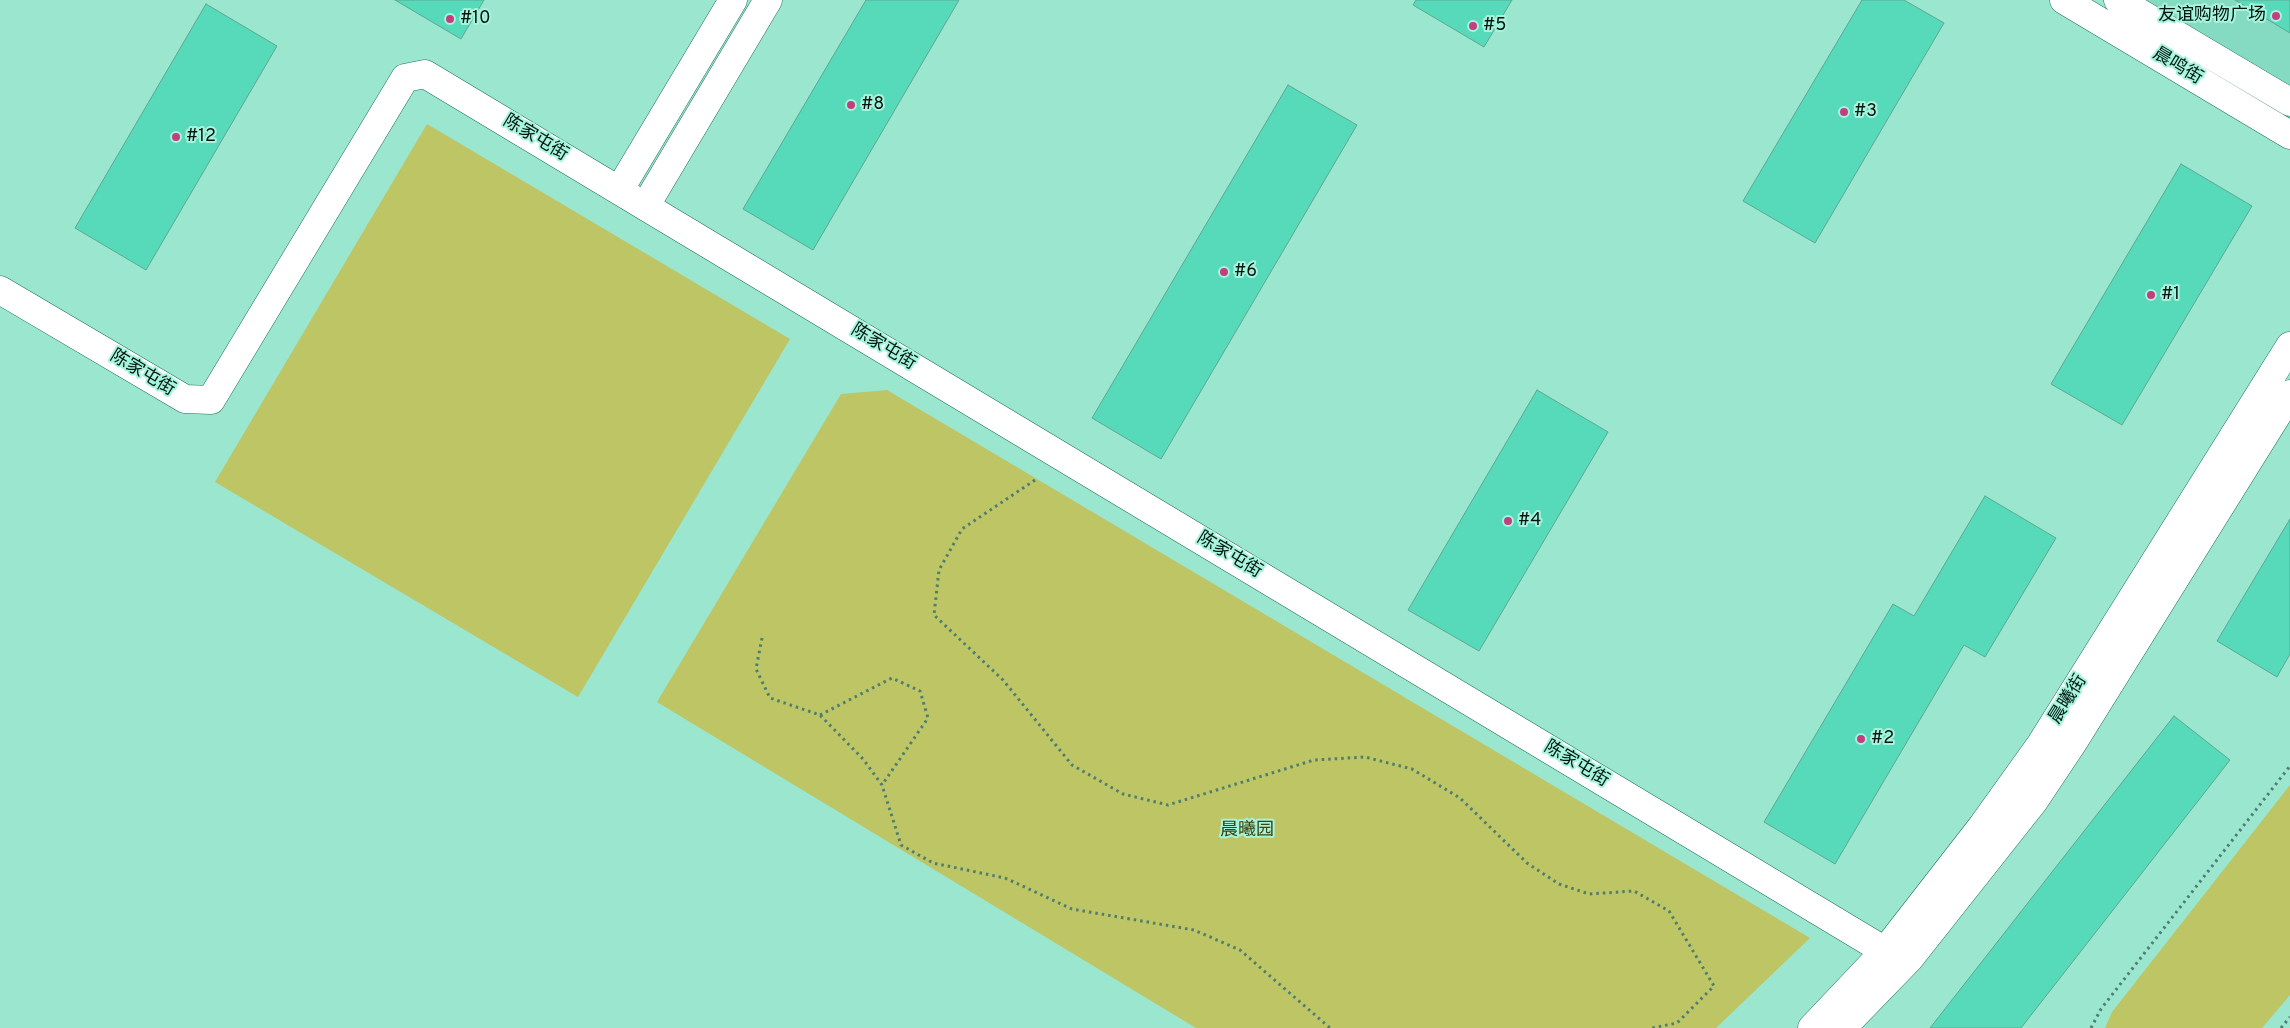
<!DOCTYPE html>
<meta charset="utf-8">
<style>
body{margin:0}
canvas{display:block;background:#9ae6cf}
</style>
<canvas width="2290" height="1028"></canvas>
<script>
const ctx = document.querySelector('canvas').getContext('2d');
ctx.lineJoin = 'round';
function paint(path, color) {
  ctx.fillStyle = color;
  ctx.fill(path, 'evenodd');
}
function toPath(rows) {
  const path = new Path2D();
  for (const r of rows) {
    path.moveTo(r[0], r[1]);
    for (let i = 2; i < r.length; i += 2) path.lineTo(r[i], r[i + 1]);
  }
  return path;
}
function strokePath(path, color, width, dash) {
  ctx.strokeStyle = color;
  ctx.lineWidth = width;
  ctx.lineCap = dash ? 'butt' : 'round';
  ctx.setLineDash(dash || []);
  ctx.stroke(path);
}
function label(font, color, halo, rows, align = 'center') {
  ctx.font = font + ' Overpass,"Noto Sans SC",sans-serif';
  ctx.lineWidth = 4;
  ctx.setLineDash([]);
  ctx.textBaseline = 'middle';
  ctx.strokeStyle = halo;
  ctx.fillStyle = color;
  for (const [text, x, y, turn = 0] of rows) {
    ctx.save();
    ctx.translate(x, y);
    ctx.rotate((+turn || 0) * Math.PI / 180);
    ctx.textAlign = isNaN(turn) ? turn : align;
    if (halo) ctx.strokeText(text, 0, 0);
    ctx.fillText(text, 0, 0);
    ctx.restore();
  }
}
const built = toPath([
 [2147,0,2290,0,2290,85]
]);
const green = toPath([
 [427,124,790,339,578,697,215,482],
 [887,390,1810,938,1716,1028,1196,1028,657,702,841,394],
 [2290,785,2290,995,2262,1028,2105,1028,2112,1012]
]);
const building = toPath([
 [395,0,484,0,461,39,395,0],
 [866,0,959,0,813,250,743,209,866,0],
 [1416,0,1512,0,1484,47,1413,5,1416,0],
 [1862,0,1904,0,1944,23,1815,243,1743,201,1862,0],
 [2235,0,2290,0,2290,33,2235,0],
 [206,4,277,46,146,270,75,228,206,4],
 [1288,85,1357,125,1161,459,1092,418,1288,85],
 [2181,164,2252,206,2122,425,2051,384,2181,164],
 [1537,390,1608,432,1479,651,1408,610,1537,390],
 [1985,496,2056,538,1985,657,1964,645,1835,864,1764,822,1893,604,1914,616,1985,496],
 [2290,519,2290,654,2277,677,2217,641,2290,519],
 [2174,716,2230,760,2021,1028,1930,1028,2174,716]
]);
const path = toPath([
 [1035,480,962,529,939,570,934,615,1003,680,1072,765,1123,794,1168,805,1314,760,1365,757,1412,769,1460,798,1527,863,1559,884,1589,894,1634,891,1669,911,1714,986,1677,1023,1652,1028],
 [762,638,756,669,770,698,820,715,863,759,882,785,901,845,933,863,1005,878,1072,909,1194,930,1240,950,1330,1028],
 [820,715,892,678,920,691,928,718,882,785],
 [2091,1028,2101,1009,2290,766],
 [2281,1028,2290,1017]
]);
const minor = toPath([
 [2064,0,2290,135],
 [2118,0,2290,102],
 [620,189,733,0],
 [646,205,768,0],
 [0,290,185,399,211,400,405,78,425,74,1885,951],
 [1812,1028,1885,951,1983,825,2041,744,2290,346],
 [1842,1028,1909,959,2034,801,2072,744,2290,394]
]);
const markers = [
 [2276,16,5,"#c33e81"],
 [450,19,5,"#c33e81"],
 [1473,26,5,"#c33e81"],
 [851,105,5,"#c33e81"],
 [1844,112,5,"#c33e81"],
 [176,137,5,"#c33e81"],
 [1224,272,5,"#c33e81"],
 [2151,295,5,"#c33e81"],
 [1508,521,5,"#c33e81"],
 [1861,739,5,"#c33e81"]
];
const poiNames = [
 ["友谊购物广场",2266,16,"right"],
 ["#10",460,19],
 ["#5",1483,26],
 ["#8",861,105],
 ["#3",1854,112],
 ["#12",186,137],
 ["#6",1234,272],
 ["#1",2161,295],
 ["#4",1518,521],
 ["#2",1871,739]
];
const streetNames = [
 ["晨鸣街",2177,67,31],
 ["陈家屯街",535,139,31],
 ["陈家屯街",883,348,31],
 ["陈家屯街",142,374,31],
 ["陈家屯街",1229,556,31],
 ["晨曦街",2069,700,-58],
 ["陈家屯街",1576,765,31]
];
const parkNames = [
 ["晨曦园",1247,831]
];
paint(built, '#85dbc2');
paint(green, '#bdc565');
paint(building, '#56dab9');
strokePath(building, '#5da893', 1);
strokePath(minor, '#22715e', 29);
strokePath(path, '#4e7e70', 3, [2.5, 4]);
strokePath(minor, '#fff', 28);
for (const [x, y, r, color] of markers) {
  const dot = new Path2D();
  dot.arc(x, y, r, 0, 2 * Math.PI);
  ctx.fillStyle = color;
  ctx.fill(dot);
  strokePath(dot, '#a7f4dc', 2);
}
label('18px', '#011610', '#a7f4dc', poiNames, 'left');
label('18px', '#011610', '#a7f4dc', streetNames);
label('18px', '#40430b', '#a7f4dc', parkNames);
</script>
